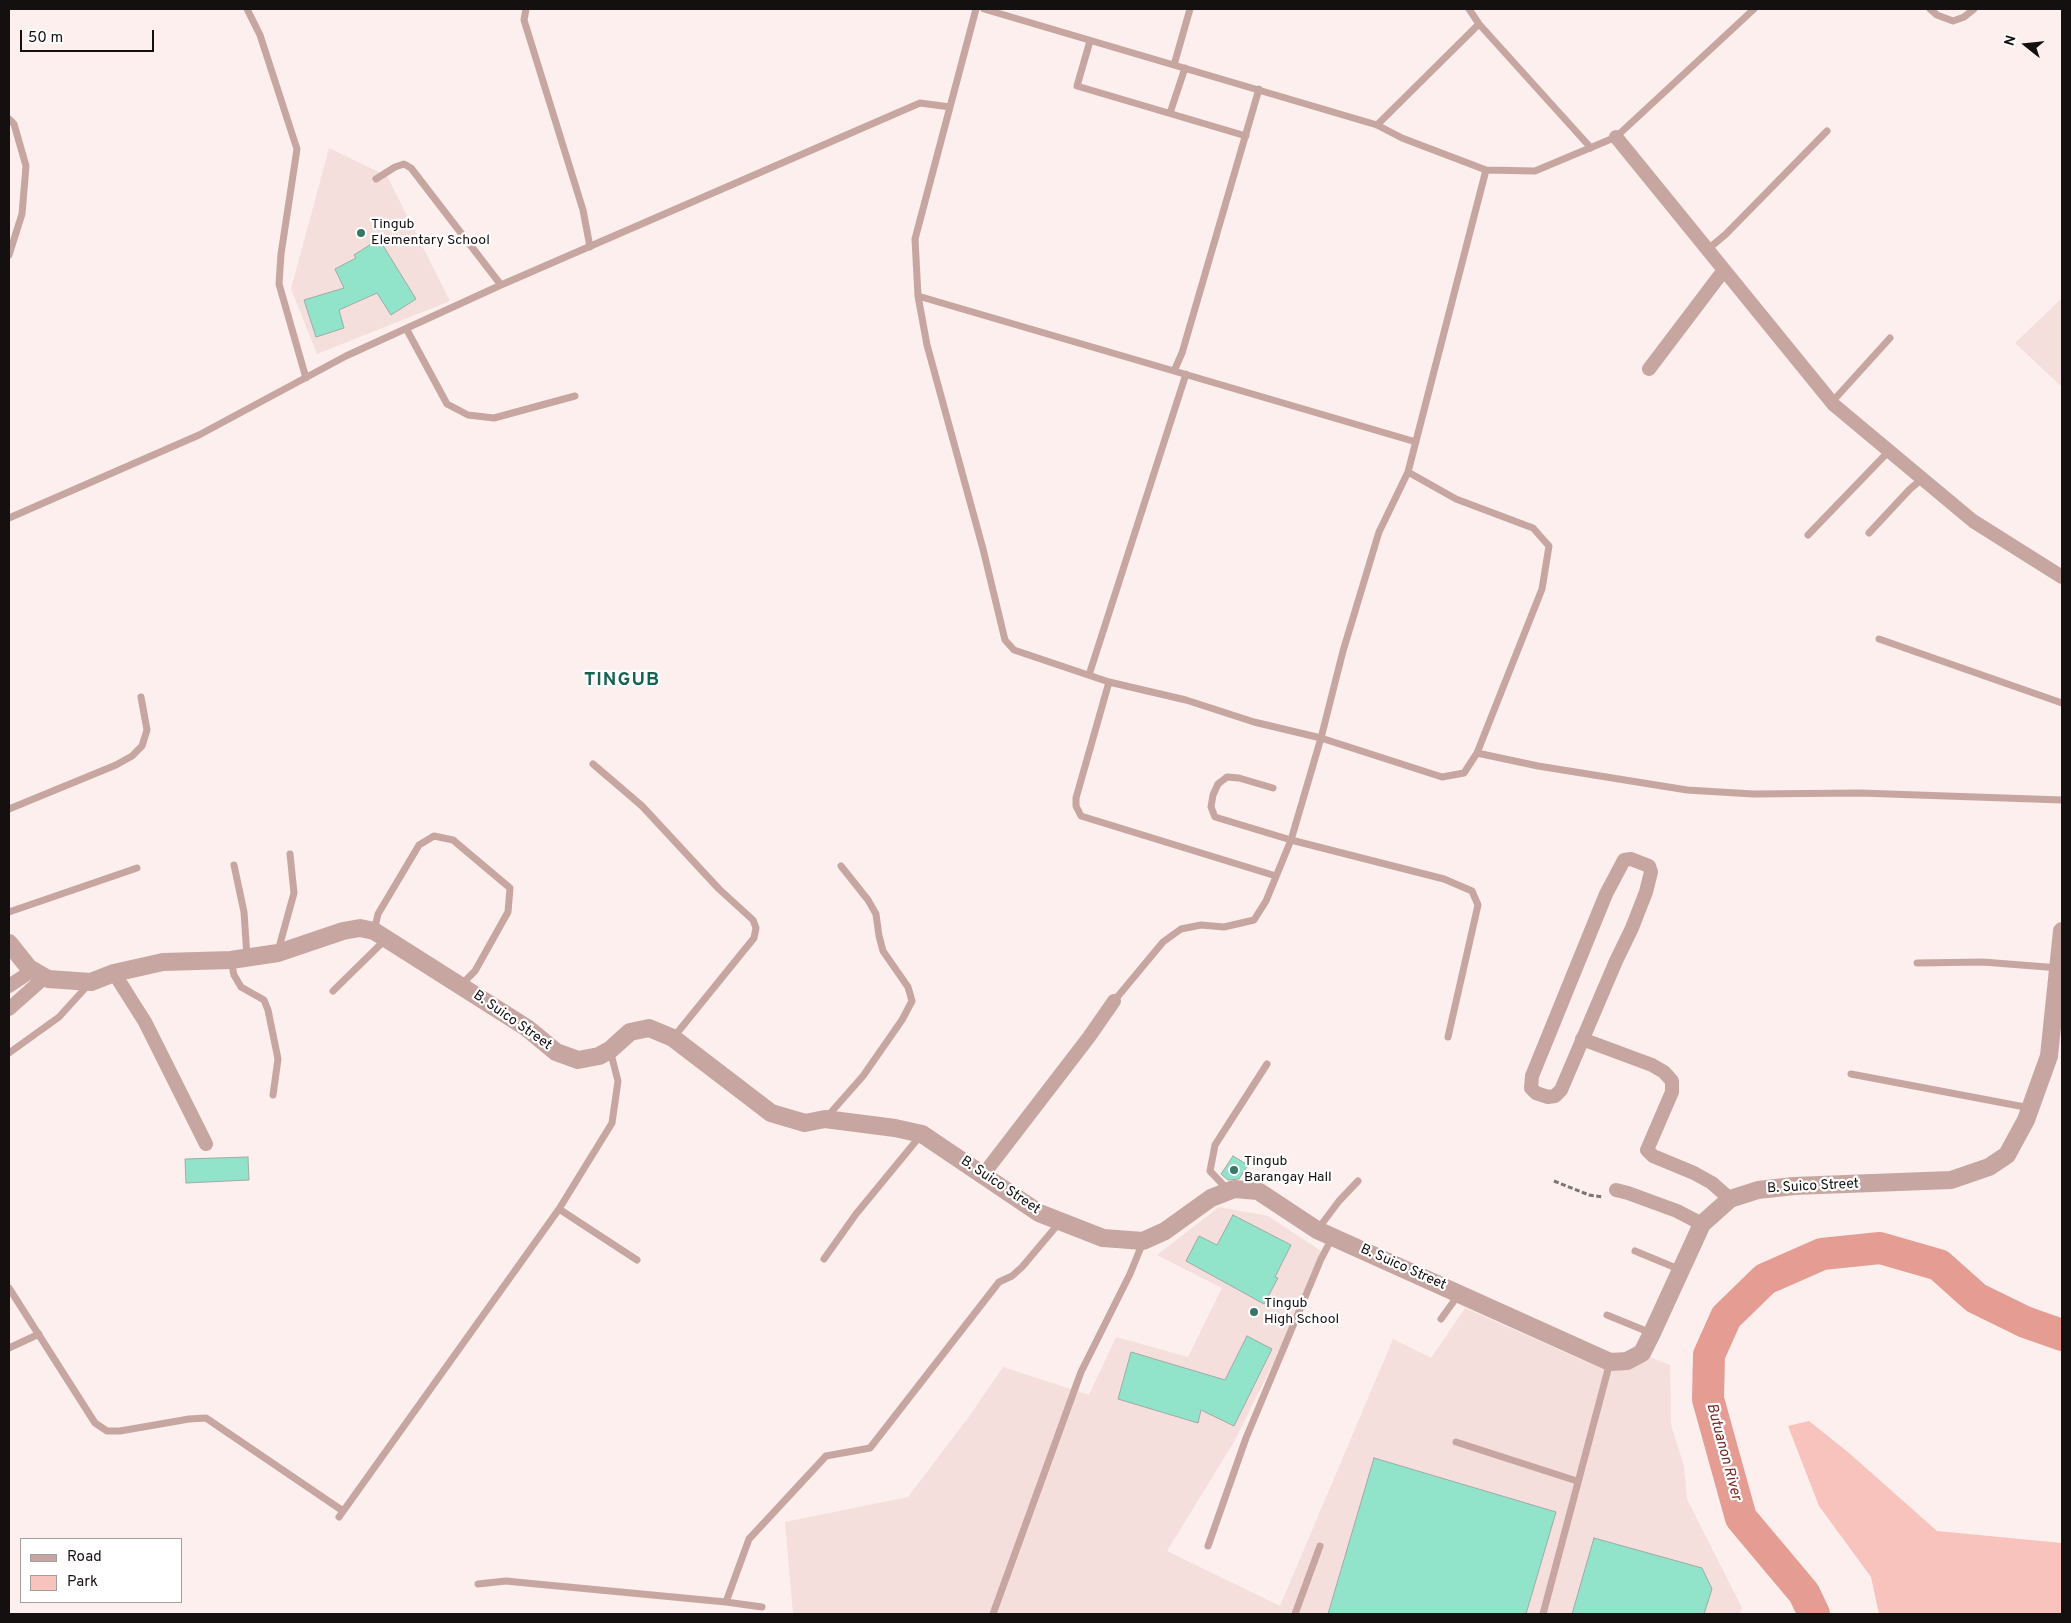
<!DOCTYPE html>
<style>
body{margin:0}
#map{position:relative;width:2071px;height:1623px;overflow:hidden;background:#fcefed;font-family:Overpass,sans-serif}
canvas{display:block}
.frame{position:absolute;inset:0;border:10px solid #14100f;pointer-events:none}
.legend{position:absolute;left:20px;top:1538px;width:162px;height:65px;box-sizing:border-box;background:#fff;border:1px solid #a19f9f;margin:0;padding:6px 9px;list-style:none;font-size:15px;color:#14100f}
.legend li{display:flex;align-items:center;gap:10px;height:25px}
.legend b{width:25px;border:1px solid #a19f9f}
.north{position:absolute;left:2001px;top:20px;width:50px;height:50px;-webkit-text-stroke:4px #fff;paint-order:stroke;rotate:286deg;font-size:14px;font-weight:700;line-height:20px;text-align:center;color:#14100f}
.north::after{content:'';display:block;margin:auto;width:18px;height:22px;background:#14100f;clip-path:polygon(50% 0,100% 100%,50% 72%,0 100%)}
.scale{position:absolute;left:20px;top:30px;width:134px;height:22px;box-sizing:border-box;border:2px solid #14100f;border-top:0;padding-left:6px;font-size:15px;line-height:18px;white-space:nowrap;color:#14100f;-webkit-text-stroke:4px #fff;paint-order:stroke}
</style>
<div id="map">
<canvas width="2071" height="1623"></canvas>
<div class="frame"></div>
<ul class="legend">
<li><b style="height:6px;background:#c7a6a1"></b>Road</li>
<li><b style="height:14px;background:#f7c3bc"></b>Park</li>
</ul>
<div class="north">N</div>
<div class="scale">50 m</div>
</div>
<script>
const ctx = document.querySelector('canvas').getContext('2d');
ctx.lineJoin = 'round';
function paint(path, color) {
  ctx.fillStyle = color;
  ctx.fill(path, 'evenodd');
}
function toPath(rows) {
  const path = new Path2D();
  for (const r of rows) {
    path.moveTo(r[0], r[1]);
    for (let i = 2; i < r.length; i += 2) path.lineTo(r[i], r[i + 1]);
  }
  return path;
}
function strokePath(path, color, width, dash) {
  ctx.strokeStyle = color;
  ctx.lineWidth = width;
  ctx.lineCap = dash ? 'butt' : 'round';
  ctx.setLineDash(dash || []);
  ctx.stroke(path);
}
function label(font, color, halo, rows, align = 'center') {
  ctx.font = font + ' Overpass,sans-serif';
  ctx.lineWidth = 4.5;
  ctx.setLineDash([]);
  ctx.textBaseline = 'middle';
  ctx.strokeStyle = halo;
  ctx.fillStyle = color;
  for (const [text, x, y, turn = 0] of rows) {
    ctx.save();
    ctx.translate(x, y);
    ctx.rotate((+turn || 0) * Math.PI / 180);
    ctx.textAlign = isNaN(turn) ? turn : align;
    if (halo) ctx.strokeText(text, 0, 0);
    ctx.fillText(text, 0, 0);
    ctx.restore();
  }
}
const built = toPath([
 [329,148,387,176,450,301,317,354,291,289],
 [2062,298,2062,387,2015,343],
 [1219,1207,1268,1216,1327,1255,1235,1440,1167,1551,1280,1606,1393,1339,1431,1358,1465,1308,1589,1363,1620,1370,1637,1352,1670,1365,1671,1425,1684,1466,1687,1499,1742,1608,1740,1614,793,1614,785,1522,908,1497,968,1418,1003,1367,1089,1395,1116,1337,1188,1357,1222,1288,1157,1255]
]);
const green = toPath([
 [1809,1421,1849,1453,1937,1531,2062,1543,2062,1614,1879,1614,1871,1577,1819,1506,1788,1426]
]);
const river = toPath([
 [1814,1614,1804,1593,1741,1518,1708,1399,1709,1355,1726,1317,1765,1279,1822,1254,1880,1248,1939,1265,1976,1298,2025,1322,2062,1335]
]);
const building = toPath([
 [379,239,416,299,391,315,377,293,339,310,344,328,316,337,304,300,344,288,335,269,356,258,354,255,379,239],
 [1233,1156,1248,1165,1239,1179,1228,1180,1221,1174,1233,1156],
 [248,1157,249,1180,186,1183,185,1159,248,1157],
 [1233,1215,1291,1245,1275,1277,1278,1278,1264,1304,1186,1261,1199,1236,1217,1245,1233,1215],
 [1247,1336,1272,1349,1234,1426,1201,1410,1198,1423,1118,1399,1131,1352,1225,1380,1247,1336],
 [1374,1458,1556,1512,1526,1614,1328,1614,1374,1458],
 [1594,1538,1702,1568,1712,1589,1704,1614,1572,1614,1594,1538]
]);
const path = toPath([
 [1554,1181,1589,1195,1603,1197]
]);
const service = toPath([
 [247,9,260,35,297,149,281,254,279,284,306,378],
 [526,9,524,20,583,210,590,247],
 [976,9,915,239,918,296,927,345,983,549,1005,640,1014,650,1109,682,1186,700,1254,722,1321,738,1442,777,1464,773,1477,753],
 [984,9,1377,125,1402,138,1486,170,1535,171,1616,137,1754,9],
 [1469,9,1479,24,1591,148],
 [1930,9,1937,15,1953,21,1964,17,1974,9],
 [1090,41,1077,86,1246,136],
 [1174,65,1190,9],
 [1170,113,1185,68],
 [9,119,14,124,26,166,22,214,9,255],
 [1377,125,1479,24],
 [376,179,395,167,404,164,411,168,501,285],
 [1707,250,1726,234,1827,131],
 [918,296,1174,371,1182,353,1259,89],
 [407,330,447,404,468,415,494,418,575,396],
 [1174,371,1416,442],
 [1832,402,1890,338],
 [1408,472,1456,499,1533,528,1549,546,1542,589,1477,753,1538,766,1687,790,1753,794,1860,793,2062,800],
 [9,518,199,435,346,356,501,285,920,103,950,107],
 [1869,533,1910,489,1922,479],
 [1808,535,1889,451],
 [1879,639,2062,703],
 [1089,675,1186,374],
 [1109,682,1076,798,1076,806,1081,816,1276,876],
 [593,764,642,806,719,889,753,920,756,928,754,938,673,1038],
 [1273,788,1239,778,1227,777,1218,784,1213,795,1211,807,1215,817,1291,840,1444,879,1472,891,1478,905,1448,1037],
 [9,809,116,765,132,756,142,746,147,730,141,697],
 [234,865,244,912,247,957],
 [9,912,137,868],
 [374,931,378,914,419,845,434,836,453,840,510,888,508,912,475,971,461,985],
 [278,951,294,893,290,854],
 [231,961,234,975,241,987,264,1000,268,1010,278,1059,273,1095],
 [1917,963,1983,962,2059,968],
 [333,991,386,939],
 [1114,1001,1163,942,1181,929,1201,925,1224,927,1254,920,1266,901,1291,840,1321,738,1343,651,1379,532,1408,472,1486,170],
 [9,1053,59,1017,89,984],
 [1851,1074,2030,1108],
 [826,1118,863,1076,902,1020,912,1001,908,987,883,951,879,936,876,914,868,900,841,866],
 [1229,1191,1210,1171,1215,1145,1267,1064],
 [559,1209,637,1260],
 [1318,1229,1339,1201,1358,1181],
 [1635,1251,1681,1270],
 [824,1259,856,1214,921,1135],
 [9,1288,95,1423,107,1431,120,1431,189,1419,206,1418,343,1511],
 [1607,1315,1651,1333],
 [1441,1319,1459,1294],
 [9,1348,39,1334],
 [1456,1442,1577,1481],
 [339,1517,559,1209,612,1123,618,1081,610,1050],
 [1208,1546,1246,1438,1321,1259,1332,1238],
 [478,1584,506,1581,526,1583,726,1602,762,1607],
 [726,1602,749,1539,826,1456,870,1448,999,1282,1012,1276,1022,1267,1060,1222],
 [993,1614,1081,1372,1130,1274,1143,1242],
 [1295,1614,1320,1546],
 [1543,1614,1610,1362]
]);
const minor = toPath([
 [1616,137,1834,405,1973,521,2062,577],
 [1649,369,1724,270],
 [1631,859,1649,866,1651,872,1646,892,1632,928,1616,961,1561,1090,1555,1096,1548,1097,1536,1093,1531,1088,1532,1076,1606,894,1624,860,1631,859],
 [114,973,145,1022,206,1144],
 [9,986,33,970],
 [9,1009,45,977],
 [1582,1039,1652,1065,1664,1072,1672,1081,1672,1092,1647,1150,1653,1156,1694,1173,1712,1183,1730,1199],
 [983,1175,1089,1037,1114,1001],
 [1616,1190,1628,1193,1677,1211,1702,1224]
]);
const tertiary = toPath([
 [9,943,29,968,48,979,91,982,114,973,163,962,231,960,278,953,343,931,360,928,374,931,527,1028,556,1052,578,1060,599,1056,610,1050,630,1032,649,1028,673,1038,771,1113,805,1123,825,1119,895,1128,922,1134,1039,1213,1103,1238,1143,1241,1165,1231,1211,1198,1234,1189,1258,1191,1317,1230,1610,1362,1627,1361,1642,1353,1652,1333,1702,1224,1730,1199,1758,1190,1794,1186,1951,1180,1989,1167,2007,1155,2026,1120,2049,1056,2062,931]
]);
const markers = [
 [361,233,5,"#397866"],
 [1234,1170,5,"#397866"],
 [1254,1312,5,"#397866"]
];
const poiNames = [
 ["Tingub",371,225],
 ["Elementary School",371,241],
 ["Tingub",1244,1162],
 ["Barangay Hall",1244,1178],
 ["Tingub",1264,1304],
 ["High School",1264,1320]
];
const streetNames = [
 ["B. Suico Street",512,1021,35],
 ["B. Suico Street",1000,1186,34],
 ["B. Suico Street",1813,1187,-3],
 ["B. Suico Street",1403,1268,24]
];
const waterNames = [
 ["Butuanon River",1723,1452,75]
];
const districtNames = [
 ["TINGUB",622,681]
];
paint(built, '#f4dfdc');
paint(green, '#f7c3bc');
strokePath(river, '#e59c93', 32);
paint(building, '#91e4ca');
strokePath(building, '#9faba6', 1);
strokePath(path, '#7d7573', 3, [5, 2.5]);
strokePath(service, '#c7a6a1', 7);
strokePath(minor, '#c7a6a1', 14);
strokePath(tertiary, '#c7a6a1', 18);
for (const [x, y, r, color] of markers) {
  const dot = new Path2D();
  dot.arc(x, y, r, 0, 2 * Math.PI);
  ctx.fillStyle = color;
  ctx.fill(dot);
  strokePath(dot, '#fff', 2);
}
label('14px', '#14100f', '#fff', poiNames, 'left');
label('14px', '#14100f', '#fff', streetNames);
label('italic 15px', '#7c2722', '#fff', waterNames);
ctx.letterSpacing = '1px';
label('bold 19px', '#156451', '#fff', districtNames);
ctx.letterSpacing = '0px';
</script>
